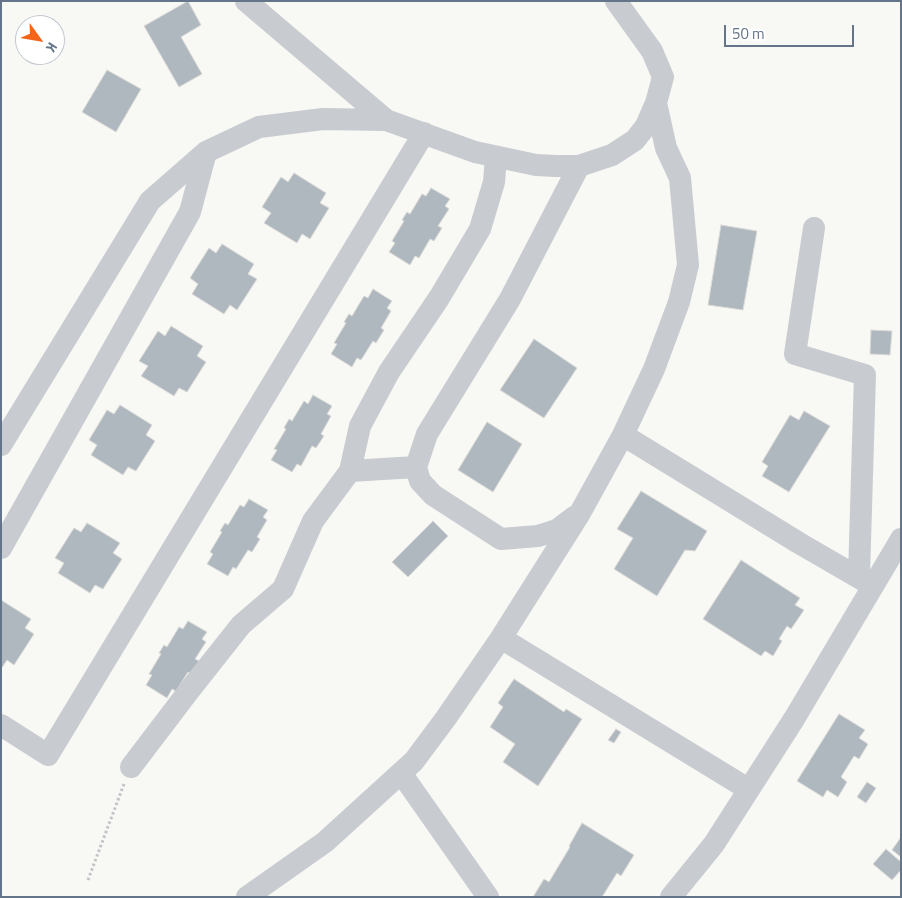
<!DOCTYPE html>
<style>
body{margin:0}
#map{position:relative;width:902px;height:898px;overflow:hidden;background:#f8f8f5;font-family:"Titillium Web",sans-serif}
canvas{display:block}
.frame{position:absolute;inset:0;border:2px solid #647589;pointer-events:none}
.north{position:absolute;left:15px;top:15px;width:50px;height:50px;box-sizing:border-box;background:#fff;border:1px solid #c1c8d0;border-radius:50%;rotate:122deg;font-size:14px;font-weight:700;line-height:20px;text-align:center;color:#647589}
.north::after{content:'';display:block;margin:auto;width:18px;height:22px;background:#f56418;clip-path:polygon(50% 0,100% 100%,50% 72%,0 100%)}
.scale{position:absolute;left:724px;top:25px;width:130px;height:22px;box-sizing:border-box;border:2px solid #647589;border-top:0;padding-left:6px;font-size:15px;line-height:18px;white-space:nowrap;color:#647589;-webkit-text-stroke:4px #fff;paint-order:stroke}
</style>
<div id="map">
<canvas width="902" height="898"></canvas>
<div class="frame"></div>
<div class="north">K</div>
<div class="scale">50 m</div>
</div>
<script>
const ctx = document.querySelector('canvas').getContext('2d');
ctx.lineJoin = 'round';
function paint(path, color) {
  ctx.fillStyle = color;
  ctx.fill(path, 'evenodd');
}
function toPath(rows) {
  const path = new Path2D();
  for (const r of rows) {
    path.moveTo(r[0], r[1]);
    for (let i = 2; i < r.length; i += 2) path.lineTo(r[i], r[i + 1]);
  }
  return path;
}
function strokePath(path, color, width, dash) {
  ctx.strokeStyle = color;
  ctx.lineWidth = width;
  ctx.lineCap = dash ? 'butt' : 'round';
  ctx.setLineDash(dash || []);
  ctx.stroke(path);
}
const building = toPath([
 [188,1,201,25,181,37,202,74,179,87,144,26,188,1],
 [107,70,141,89,116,132,82,112,107,70],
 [294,173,326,193,320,203,329,208,310,239,302,234,297,243,264,223,271,213,262,207,281,177,288,182,294,173],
 [431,188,450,199,445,206,449,209,438,226,442,228,434,241,430,239,419,258,415,256,410,265,389,252,395,243,392,241,404,221,402,220,407,212,410,214,422,194,426,196,431,188],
 [721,225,757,231,743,310,708,305,721,225],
 [222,244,254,264,248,274,257,279,237,310,230,305,224,314,192,294,198,284,190,278,209,248,216,253,222,244],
 [373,289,392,301,387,308,391,311,381,328,384,330,376,343,373,341,361,360,357,358,352,367,331,354,337,344,334,343,346,323,344,322,349,314,352,316,364,296,368,298,373,289],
 [171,326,203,346,197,356,206,362,187,392,179,388,174,396,141,376,148,366,139,361,158,331,165,336,171,326],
 [871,330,892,331,890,355,870,354,871,330],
 [534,339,577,368,544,418,500,390,534,339],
 [313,395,332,406,327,414,331,416,321,434,324,436,316,448,312,446,301,466,297,464,292,472,271,460,277,450,274,449,286,429,284,428,289,419,292,421,304,401,308,404,313,395],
 [120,405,152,425,146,435,155,441,136,471,128,467,123,475,91,455,97,445,89,440,107,410,114,414,120,405],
 [804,411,830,426,789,492,762,476,768,466,762,462,790,415,799,420,804,411],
 [487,422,522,444,493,492,458,470,487,422],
 [641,491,707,531,695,551,685,550,657,596,614,569,633,538,617,529,641,491],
 [249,499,268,510,263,517,267,520,257,537,260,539,252,552,248,550,236,569,233,567,228,576,207,564,213,554,210,552,222,532,220,531,225,523,228,525,240,505,244,507,249,499],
 [433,521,448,536,408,577,392,562,433,521],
 [87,523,120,543,113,553,122,559,103,589,95,585,90,593,58,573,64,563,55,558,74,528,81,532,87,523],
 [741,560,800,598,795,605,804,610,791,629,787,626,779,639,782,641,773,656,765,651,761,656,703,619,741,560],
 [1,600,31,619,25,628,34,634,14,665,7,660,1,669,1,600],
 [188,621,207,632,202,639,206,642,195,659,199,661,191,674,188,672,176,691,172,689,167,698,146,685,152,675,149,674,161,654,159,653,164,645,167,647,179,627,183,629,188,621],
 [514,679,564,712,566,709,582,719,538,786,503,762,515,744,490,727,503,707,498,703,514,679],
 [839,714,865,730,859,738,868,744,859,759,854,756,841,777,847,782,838,797,827,790,823,797,797,781,839,714],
 [616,729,621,732,614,743,608,740,616,729],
 [867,782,876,788,866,803,857,797,867,782],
 [582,823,634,855,621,876,617,873,602,897,533,897,544,879,549,882,570,847,569,846,582,823],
 [901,837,901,857,892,850,901,837],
 [886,849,901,862,901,870,892,880,873,864,886,849]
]);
const path = toPath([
 [88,880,124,784]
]);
const minor = toPath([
 [246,1,386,120,475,152,536,165,556,166,579,166,612,155,635,140,646,126,656,103,663,77,652,51,616,1],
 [814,228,795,354,865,375,859,576],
 [623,435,799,543,868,583],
 [1,445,150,201,206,152,259,127,323,119,386,120],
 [350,471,360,426,389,372,439,298,480,229,494,182,496,157],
 [574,517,557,530,538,536,501,539,433,495,420,481,416,467,427,434,510,299,579,166],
 [1,548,190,212,206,152],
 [501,638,748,789],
 [1,725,48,755,424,133],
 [131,767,188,692,241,625,283,589,313,521,350,471,416,467],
 [401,773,488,897],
 [247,897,325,842,414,761,446,718,501,638,580,513,623,435,654,369,679,302,688,265,680,178,666,148,656,103],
 [671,897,714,844,794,719,901,539]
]);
paint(building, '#b0b8bf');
strokePath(building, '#dadad7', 1);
strokePath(path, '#c1c3c6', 3, [2.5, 2.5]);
strokePath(minor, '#c8cbcf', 22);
</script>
